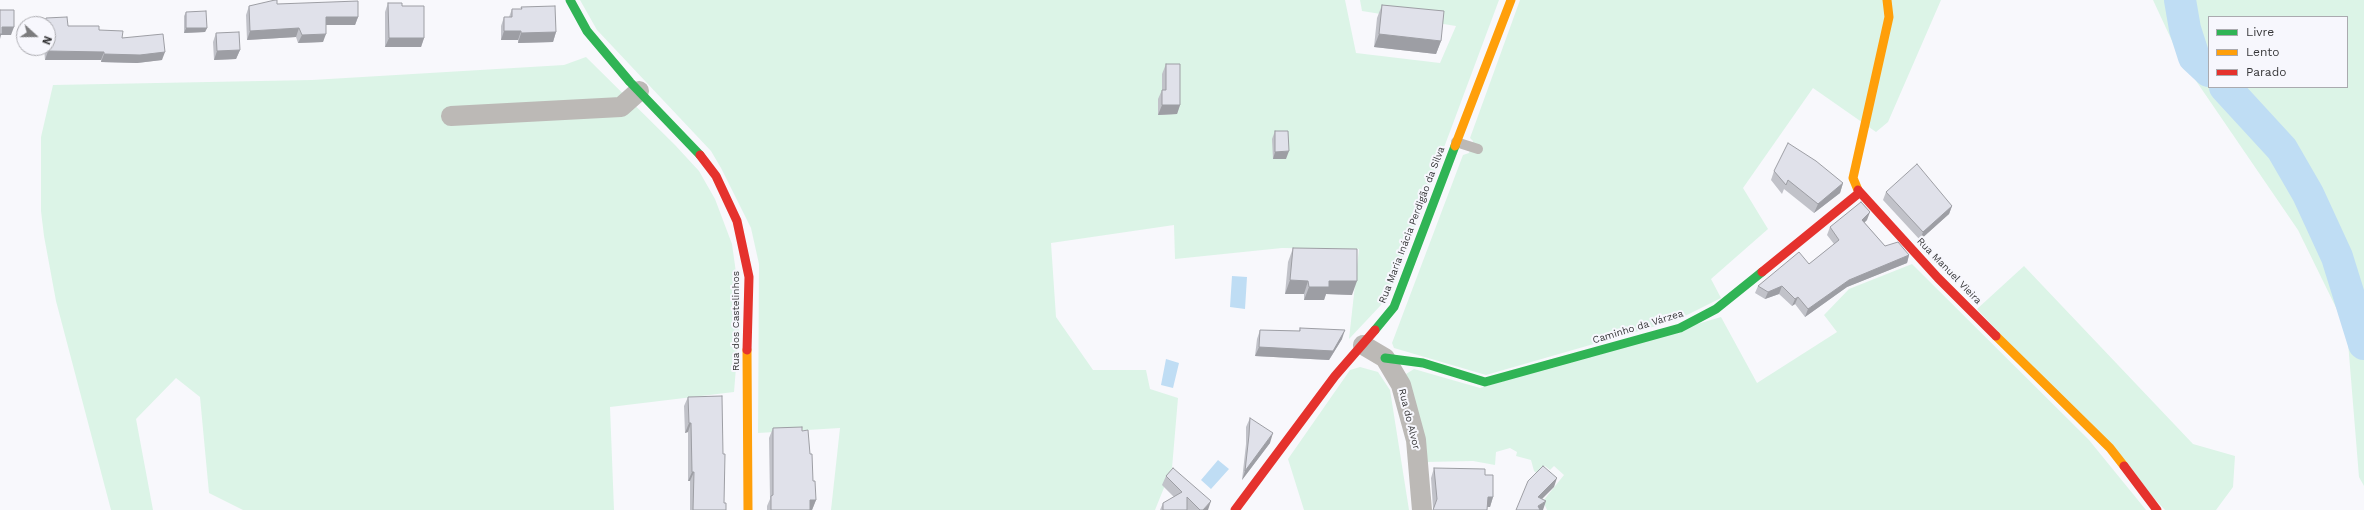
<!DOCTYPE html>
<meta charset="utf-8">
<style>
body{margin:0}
#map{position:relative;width:2364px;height:510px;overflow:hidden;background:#f8f8fc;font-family:"Work Sans",sans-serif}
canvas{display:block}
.legend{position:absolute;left:2208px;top:16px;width:140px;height:72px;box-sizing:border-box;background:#f7f7fd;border:1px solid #aaaaaf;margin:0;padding:5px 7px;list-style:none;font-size:12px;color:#373739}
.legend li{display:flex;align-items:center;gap:8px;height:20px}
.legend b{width:20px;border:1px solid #aaaaaf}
.north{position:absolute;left:16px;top:16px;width:40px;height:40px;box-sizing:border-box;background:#f7f7fd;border:1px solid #aaaaaf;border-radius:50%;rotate:111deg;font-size:11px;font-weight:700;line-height:16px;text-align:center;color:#373739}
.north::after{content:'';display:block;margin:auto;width:14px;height:18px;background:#7b7b7d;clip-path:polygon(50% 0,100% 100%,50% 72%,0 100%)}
</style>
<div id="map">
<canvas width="2364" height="510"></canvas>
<ul class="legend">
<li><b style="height:5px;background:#30b455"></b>Livre</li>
<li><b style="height:5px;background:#ff9f0a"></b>Lento</li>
<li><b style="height:5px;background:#e5322d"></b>Parado</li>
</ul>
<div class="north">N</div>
</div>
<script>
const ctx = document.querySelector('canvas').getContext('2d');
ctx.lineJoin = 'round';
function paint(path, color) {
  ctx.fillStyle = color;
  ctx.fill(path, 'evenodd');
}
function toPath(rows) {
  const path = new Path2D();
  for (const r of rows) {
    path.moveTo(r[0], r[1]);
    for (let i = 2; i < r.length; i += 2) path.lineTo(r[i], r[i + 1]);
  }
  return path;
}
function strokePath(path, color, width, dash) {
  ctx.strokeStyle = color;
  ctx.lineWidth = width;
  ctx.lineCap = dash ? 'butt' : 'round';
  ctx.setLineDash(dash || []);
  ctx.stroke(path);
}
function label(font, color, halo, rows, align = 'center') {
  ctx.font = font + ' "Work Sans",sans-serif';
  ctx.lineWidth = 4;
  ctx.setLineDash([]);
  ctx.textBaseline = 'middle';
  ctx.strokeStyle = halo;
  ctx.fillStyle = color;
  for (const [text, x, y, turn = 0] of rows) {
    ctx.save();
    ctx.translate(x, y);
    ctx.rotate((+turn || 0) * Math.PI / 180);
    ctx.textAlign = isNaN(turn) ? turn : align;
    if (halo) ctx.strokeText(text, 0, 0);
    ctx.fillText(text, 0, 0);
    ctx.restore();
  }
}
const green = toPath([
 [580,0,1345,0,1356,53,1440,63,1456,26,1362,11,1360,0,1499,0,1398,271,1381,305,1349,339,1359,249,1282,248,1175,259,1174,225,1051,243,1056,317,1093,370,1146,370,1150,389,1178,398,1172,468,1155,510,831,510,840,428,758,433,759,264,751,228,721,168,711,151,597,30],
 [1520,0,1941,0,1888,122,1876,132,1813,88,1743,188,1768,229,1711,279,1721,298,1677,320,1486,375,1394,348,1392,343,1463,155,1469,153,1473,141,1470,138],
 [2153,0,2364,0,2364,486,2359,477,2347,330,2298,230,2179,56],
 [2209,17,2347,17,2347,87,2209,87],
 [586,57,675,145,699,171,715,199,732,244,738,287,739,331,734,392,610,407,614,510,243,510,209,493,200,397,176,378,136,419,153,510,111,510,56,301,44,236,41,211,41,137,53,85,312,80,564,65],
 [1912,264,2089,440,2146,510,1547,510,1543,501,1564,475,1554,466,1550,470,1545,466,1540,472,1543,478,1534,471,1531,460,1516,456,1517,452,1510,448,1496,452,1495,465,1473,461,1426,462,1406,374,1414,369,1480,388,1721,317,1757,383,1837,332,1824,315,1849,289],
 [2024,266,2193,444,2235,456,2233,487,2216,510,2165,510,1977,309],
 [1360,367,1378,372,1390,390,1409,510,1304,510,1288,459,1350,370]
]);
const water = toPath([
 [1232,276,1247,277,1245,309,1230,307],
 [1166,359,1179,363,1173,388,1161,385],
 [1218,460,1229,469,1211,489,1201,480]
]);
const river = toPath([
 [2180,0,2185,29,2194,57,2209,71],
 [2225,87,2282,149,2308,194,2337,257,2364,344]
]);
const lane = toPath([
 [1456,142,1478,149]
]);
const street = toPath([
 [451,116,621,107,639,91],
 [1363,345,1385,358,1401,385,1416,440,1422,510]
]);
const fast = toPath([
 [570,0,587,31,630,82,700,155],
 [1375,330,1394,307,1455,146],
 [1385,358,1423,363,1485,382,1680,328,1716,309,1762,272]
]);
const slow = toPath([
 [1455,146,1511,0],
 [1858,190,1853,178,1889,17,1887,0],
 [1996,336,2110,448,2124,466],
 [747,350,748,510]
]);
const jam = toPath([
 [700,155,716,176,737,221,749,277,747,350],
 [1858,190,1938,278,1996,336],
 [1762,272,1859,193],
 [2124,466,2157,510],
 [1235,510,1335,376,1375,330]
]);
const wall = toPath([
 [388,3,402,6,424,38,421,47,385,47,385,12],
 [277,4,358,17,355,25,326,25,323,42,298,43,296,37,247,40,246,15,249,6],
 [1382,5,1441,41,1436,54,1374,47,1377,18],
 [521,7,556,32,553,42,518,43,518,40,501,40,501,26,504,17,509,17,512,9,521,9],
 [186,12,207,28,205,32,184,33,184,16],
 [46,18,68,26,99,30,122,38,162,60,137,63,101,62,101,60,45,60,44,48,48,48,48,24,43,24],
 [216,33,240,50,236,59,214,60,213,42],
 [1166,64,1180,105,1177,114,1158,115,1158,99,1162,90,1162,74],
 [1275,131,1286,159,1273,159,1272,139],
 [1774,171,1843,183,1840,193,1814,213,1784,189,1782,194,1771,180],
 [1886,192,1952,206,1949,214,1920,240,1883,200],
 [1867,220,1864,222,1885,246,1909,255,1907,263,1847,287,1805,317,1795,304,1792,306,1779,294,1765,299,1755,293,1758,286,1809,264,1834,244,1827,235,1830,227],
 [1293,248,1352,295,1326,294,1324,300,1304,300,1304,294,1285,294,1288,262],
 [1300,328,1342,339,1329,360,1255,356,1257,339,1260,330,1299,331],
 [688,397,724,503,726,510,690,510,690,481,688,481,688,432,685,433,684,406],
 [1250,418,1270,443,1242,480,1246,444,1246,427],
 [773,428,802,431,813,481,816,500,812,510,767,510,767,506,770,499,769,438],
 [1434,468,1485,475,1493,497,1490,507,1433,508,1431,478],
 [1166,476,1208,510,1160,510,1163,503,1174,497,1162,485]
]);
const shadedWall = toPath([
 [326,17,358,17,355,25,322,25],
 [2,27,14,27,11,35,1,35,0,39,0,33],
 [186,28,207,28,205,32,184,33],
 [299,28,296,37,247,40,250,31],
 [504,31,521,31,518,40,501,40],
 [556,32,553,42,518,43,521,33],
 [326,34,323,42,298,43,302,35],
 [1379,34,1441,41,1436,54,1374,47],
 [389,38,424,38,421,47,385,47],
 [240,50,236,59,214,60,217,51],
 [48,51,104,52,101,60,45,60],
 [165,52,162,60,137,63,101,62,104,54],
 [1162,105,1180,105,1177,114,1158,115],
 [1289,151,1286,159,1273,159,1275,152],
 [1843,183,1840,193,1814,213,1818,204],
 [1952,206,1949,214,1920,240,1923,232],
 [1870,212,1867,220,1860,227,1862,220],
 [1909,255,1907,263,1847,287,1805,317,1808,309,1849,280],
 [1290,280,1308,281,1304,294,1285,294],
 [1329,281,1357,281,1352,295,1326,294,1324,300,1304,300,1309,287],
 [1782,286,1779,294,1765,299,1768,292],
 [1798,297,1795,304,1792,306,1795,299],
 [1345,330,1342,339,1329,360,1255,356,1259,347],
 [689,423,691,423,688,432,685,433],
 [1273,433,1270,443,1242,480,1245,471],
 [692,472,694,472,690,481,688,481],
 [1557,478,1554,487,1535,506,1538,497],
 [1488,497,1493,497,1490,507,1485,507],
 [810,500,816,500,812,510,806,510],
 [1211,501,1208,510,1203,510],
 [1546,501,1543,510,1537,510,1538,506]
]);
const building = toPath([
 [275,0,277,0,277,4,358,1,358,17,326,17,326,34,302,35,299,28,250,31,249,6,275,0],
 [388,3,402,3,402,6,424,6,424,38,389,38,388,3],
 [1382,5,1444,11,1441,41,1379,34,1382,5],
 [555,6,556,32,521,33,521,31,504,31,504,17,512,17,512,9,522,9,521,7,555,6],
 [0,10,14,10,14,27,2,27,2,34,0,34,0,10],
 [206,11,207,28,186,28,186,12,206,11],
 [67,17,68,26,99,26,99,30,123,31,122,38,163,34,165,52,140,55,104,54,104,52,48,51,48,24,46,24,46,18,67,17],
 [239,32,240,50,217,51,216,33,239,32],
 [1166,64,1180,64,1180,105,1162,105,1162,90,1166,90,1166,64],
 [1275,131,1288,131,1289,151,1275,152,1275,131],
 [1788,143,1816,161,1843,183,1818,204,1788,180,1786,185,1774,171,1788,143],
 [1917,164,1952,206,1923,232,1886,192,1917,164],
 [1861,202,1870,212,1862,220,1885,246,1898,242,1909,255,1849,280,1808,309,1798,297,1795,299,1782,286,1768,292,1758,286,1799,252,1809,264,1839,240,1830,227,1861,202],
 [1293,248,1357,249,1357,281,1329,281,1329,287,1309,287,1308,281,1290,280,1293,248],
 [1300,328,1345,330,1333,351,1259,347,1260,330,1300,331,1300,328],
 [722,396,723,454,725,454,724,503,726,503,726,510,693,510,694,472,692,472,691,423,689,423,688,397,722,396],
 [1250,418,1273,433,1245,471,1249,435,1250,418],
 [802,427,802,431,808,430,810,454,812,454,813,481,815,481,816,500,810,500,810,510,771,510,771,496,773,495,773,428,802,427],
 [1543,466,1557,478,1538,497,1546,501,1538,506,1540,510,1516,510,1528,481,1543,466],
 [1173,468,1211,501,1203,510,1200,510,1187,497,1187,510,1163,510,1163,503,1182,492,1166,476,1173,468],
 [1434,468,1485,469,1485,475,1493,475,1493,497,1488,497,1487,510,1433,510,1437,499,1434,468]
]);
const streetNames = [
 ["Rua Maria Inácia Perdigão da Silva",1412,225,-69],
 ["Rua Manuel Vieira",1949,271,46],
 ["Rua dos Castelinhos",736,321,-90],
 ["Caminho da Várzea",1638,327,-17],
 ["Rua do Alvor",1409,419,76]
];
paint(green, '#dcf4e7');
paint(water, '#bfddf4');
strokePath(river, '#bfddf4', 32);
strokePath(lane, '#bcb9b6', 10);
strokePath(street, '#bcb9b6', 20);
strokePath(fast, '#30b455', 9);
strokePath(slow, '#ff9f0a', 9);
strokePath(jam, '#e5322d', 9);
paint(wall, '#c1c2c9');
paint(shadedWall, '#9d9ea4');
paint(building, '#e0e1ea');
strokePath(building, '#9d9ea4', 1);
label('10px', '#373739', '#f7f7fd', streetNames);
</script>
